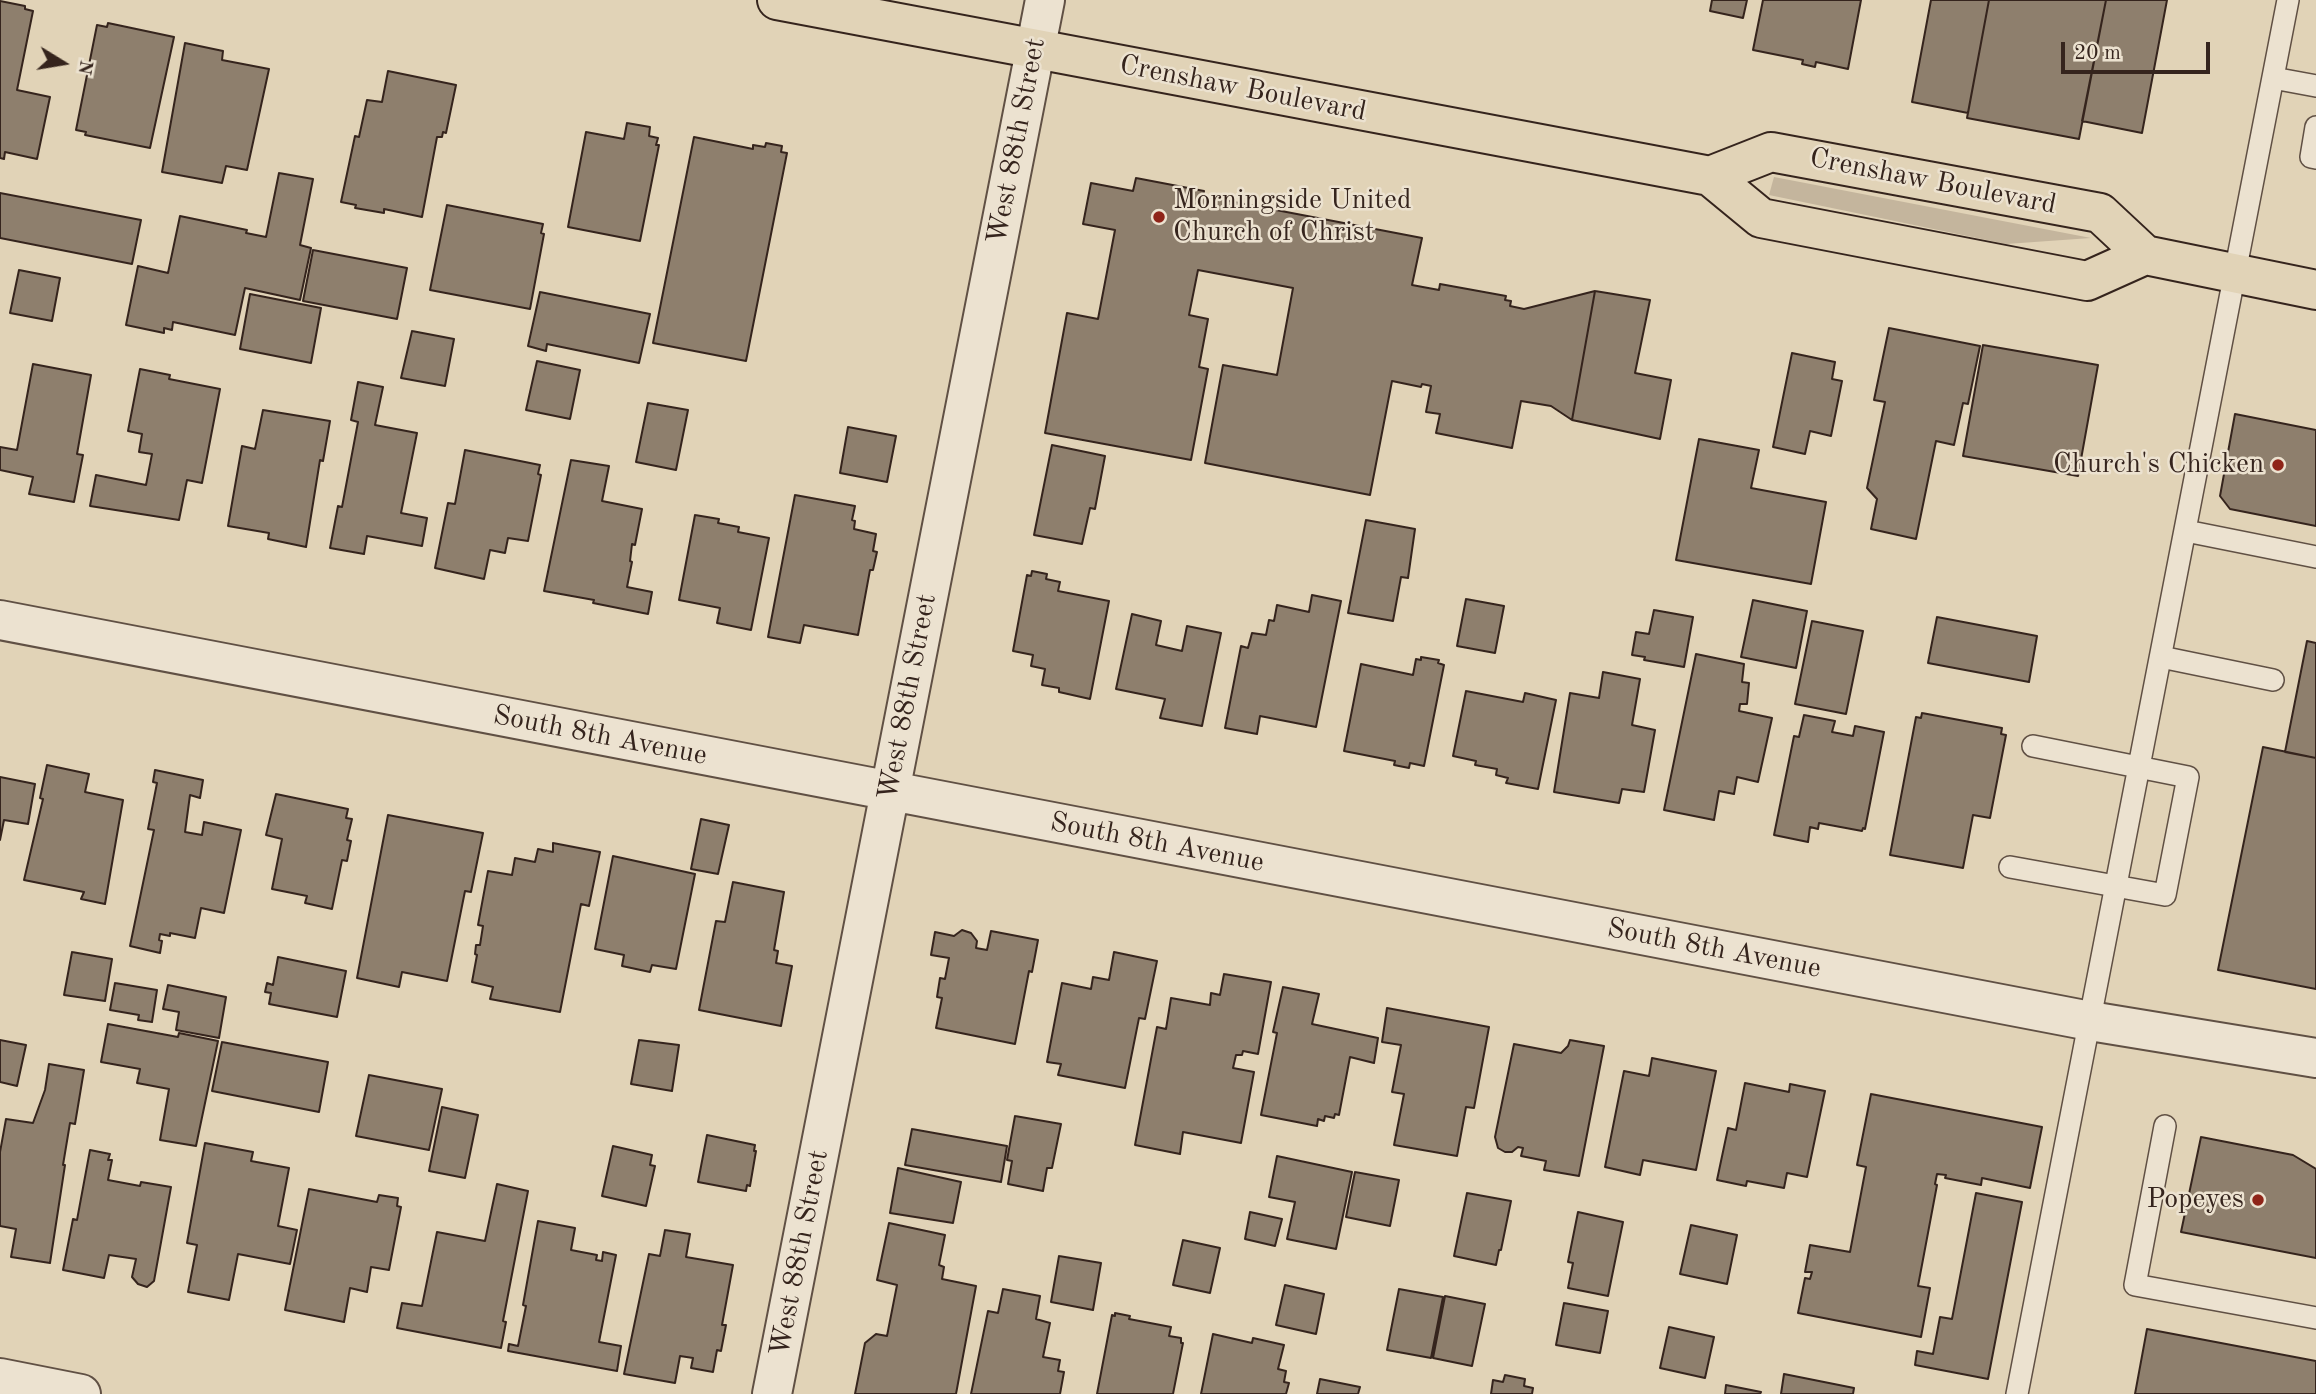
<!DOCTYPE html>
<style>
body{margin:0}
#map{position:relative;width:2316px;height:1394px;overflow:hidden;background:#e1d3b7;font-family:"Old Standard TT",serif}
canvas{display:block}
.north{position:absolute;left:28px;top:28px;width:70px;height:70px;-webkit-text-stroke:5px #ece2d0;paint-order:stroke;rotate:101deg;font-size:19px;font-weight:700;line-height:28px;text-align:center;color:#35241d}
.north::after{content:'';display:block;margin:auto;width:24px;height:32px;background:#35241d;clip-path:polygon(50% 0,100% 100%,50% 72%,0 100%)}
.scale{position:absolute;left:2061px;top:42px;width:149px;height:32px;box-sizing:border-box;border:4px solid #35241d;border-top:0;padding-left:9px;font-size:21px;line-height:24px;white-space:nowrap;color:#35241d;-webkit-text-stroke:5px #ece2d0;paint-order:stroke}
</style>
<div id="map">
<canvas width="2316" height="1394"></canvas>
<div class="north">N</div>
<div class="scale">20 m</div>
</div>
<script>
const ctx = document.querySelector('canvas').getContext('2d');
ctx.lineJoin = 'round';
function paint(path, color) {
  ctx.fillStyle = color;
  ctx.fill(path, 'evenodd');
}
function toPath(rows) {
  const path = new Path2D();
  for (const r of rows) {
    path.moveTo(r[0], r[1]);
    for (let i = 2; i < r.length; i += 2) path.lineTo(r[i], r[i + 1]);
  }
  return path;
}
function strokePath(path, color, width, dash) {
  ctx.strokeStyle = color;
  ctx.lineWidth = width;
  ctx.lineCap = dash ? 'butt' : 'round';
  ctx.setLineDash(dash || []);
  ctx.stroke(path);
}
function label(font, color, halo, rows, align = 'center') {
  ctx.font = font + ' "Old Standard TT",serif';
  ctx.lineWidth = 5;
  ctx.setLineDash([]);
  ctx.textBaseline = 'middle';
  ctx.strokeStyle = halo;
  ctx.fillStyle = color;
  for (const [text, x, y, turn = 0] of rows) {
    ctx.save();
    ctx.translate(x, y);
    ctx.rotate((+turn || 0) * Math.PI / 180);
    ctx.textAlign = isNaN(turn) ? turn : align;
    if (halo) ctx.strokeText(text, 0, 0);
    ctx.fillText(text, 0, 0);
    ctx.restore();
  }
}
const green = toPath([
 [1774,177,2091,238,2006,244,1769,195]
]);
const building = toPath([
 [1712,0,1747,0,1743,18,1710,11,1712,0],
 [1763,0,1861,0,1848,69,1816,62,1815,67,1802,64,1803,60,1753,50,1763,0],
 [1931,0,1989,0,1968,113,1912,102,1931,0],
 [1989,0,2106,0,2079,139,1967,118,1989,0],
 [2106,0,2167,0,2142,133,2082,121,2106,0],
 [0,1,25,6,25,9,33,11,17,90,50,97,37,159,5,152,4,159,0,158,0,1],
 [108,23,174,37,150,148,85,135,86,132,76,130,97,25,107,27,108,23],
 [185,43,223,51,222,60,269,69,247,170,226,166,222,183,162,172,185,43],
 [388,71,456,85,446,133,443,132,442,137,437,137,422,217,384,209,384,213,355,208,356,205,341,202,355,136,359,137,367,100,382,102,388,71],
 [627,123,650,127,649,136,658,138,656,145,659,145,640,241,568,227,586,132,624,139,627,123],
 [694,137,753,149,753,145,765,147,766,143,782,146,781,152,787,153,746,361,653,343,694,137],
 [279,173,313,179,300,245,311,248,300,300,245,288,235,335,173,322,172,330,164,328,164,333,126,325,138,266,168,273,180,216,247,230,246,233,266,237,279,173],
 [1136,178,1204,191,1203,196,1422,238,1412,285,1439,290,1440,284,1506,296,1505,300,1511,301,1510,306,1524,309,1595,291,1572,420,1551,406,1521,401,1512,448,1436,433,1440,414,1426,412,1431,386,1422,384,1421,387,1392,381,1370,495,1205,463,1223,365,1277,375,1293,288,1198,270,1189,315,1208,319,1199,367,1208,369,1191,460,1045,433,1067,313,1098,319,1115,230,1083,224,1091,183,1133,191,1136,178],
 [0,193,141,220,132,264,0,238,0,193],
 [447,205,543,224,541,233,544,234,530,309,430,290,447,205],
 [313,250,407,268,397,319,303,301,313,250],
 [19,270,60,278,52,321,10,313,19,270],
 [1595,291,1650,300,1635,373,1671,380,1660,439,1572,420,1595,291],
 [540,292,650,314,639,363,547,344,546,351,528,346,540,292],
 [250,294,321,308,311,363,240,349,250,294],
 [1889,328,1980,346,1968,404,1963,403,1954,445,1936,441,1916,539,1871,529,1877,499,1867,488,1885,402,1874,400,1889,328],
 [412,331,454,339,445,386,401,378,412,331],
 [1983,345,2098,365,2078,476,1963,456,1983,345],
 [1792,353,1835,362,1832,379,1842,381,1831,436,1810,431,1805,454,1773,447,1792,353],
 [537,361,580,370,570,419,526,410,537,361],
 [33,364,91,375,77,454,83,455,74,502,29,494,33,477,0,470,0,447,17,450,33,364],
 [140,369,170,375,169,379,220,389,202,483,187,480,179,520,90,506,96,475,146,485,152,454,139,452,142,434,128,431,140,369],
 [358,382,383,387,375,425,417,433,401,513,427,518,422,546,367,536,364,554,330,548,338,506,342,507,358,422,351,420,358,382],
 [648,403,688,410,676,470,636,462,648,403],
 [263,410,330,421,323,461,320,460,306,547,268,539,269,533,228,526,242,446,255,449,263,410],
 [2235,414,2316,430,2316,526,2230,509,2220,496,2235,414],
 [848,427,896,436,887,482,840,473,848,427],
 [1699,439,1759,450,1751,488,1826,502,1811,584,1676,560,1699,439],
 [1052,445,1105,456,1095,509,1090,508,1082,544,1034,535,1052,445],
 [465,450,540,465,538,474,541,475,528,541,508,538,505,553,490,550,484,579,435,568,448,503,455,504,465,450],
 [571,460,609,466,602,501,642,509,635,545,632,544,630,561,632,562,627,587,652,592,648,614,593,603,594,600,544,591,571,460],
 [795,495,855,506,852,520,855,521,854,529,876,534,873,551,877,552,873,570,870,570,858,635,804,625,800,643,768,637,795,495],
 [695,515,719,519,718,523,739,527,738,532,769,538,751,630,717,623,720,608,679,600,695,515],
 [1366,520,1415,529,1408,578,1401,577,1393,621,1348,613,1366,520],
 [1032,571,1047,574,1046,579,1060,582,1058,591,1109,601,1090,699,1059,692,1059,688,1042,685,1045,669,1031,666,1033,655,1013,651,1027,575,1031,576,1032,571],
 [1312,595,1341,601,1316,727,1260,716,1257,734,1225,728,1241,646,1248,648,1252,633,1266,635,1269,620,1274,621,1277,605,1309,612,1312,595],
 [1466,599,1504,606,1495,653,1457,646,1466,599],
 [1753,600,1807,611,1796,668,1741,657,1753,600],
 [1654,610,1693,617,1684,667,1644,660,1645,657,1632,655,1636,632,1649,634,1654,610],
 [1132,614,1161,621,1156,645,1182,651,1187,626,1221,633,1202,726,1160,718,1165,699,1116,689,1132,614],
 [1937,617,2037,636,2029,682,1928,663,1937,617],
 [1812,621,1863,631,1846,714,1795,704,1812,621],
 [2307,641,2316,643,2316,758,2285,752,2307,641],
 [1696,654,1744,664,1742,682,1749,683,1747,704,1740,704,1739,711,1772,718,1758,782,1737,777,1734,794,1719,791,1714,820,1664,810,1696,654],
 [1421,657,1439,660,1438,663,1444,665,1424,766,1410,763,1409,768,1394,765,1395,761,1344,751,1361,664,1413,675,1416,659,1421,660,1421,657],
 [1603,672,1640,679,1632,725,1655,730,1644,792,1622,789,1619,803,1554,792,1570,693,1599,698,1603,672],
 [1466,691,1523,702,1525,693,1556,700,1538,789,1506,783,1508,778,1496,775,1497,769,1475,765,1476,761,1453,756,1466,691],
 [1922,713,2002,728,2001,734,2006,735,1990,818,1973,815,1963,868,1890,855,1916,717,1921,718,1922,713],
 [1804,715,1835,721,1832,732,1853,736,1855,726,1884,732,1865,829,1863,828,1862,831,1819,823,1818,829,1810,827,1808,842,1774,835,1794,736,1799,737,1804,715],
 [2263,747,2316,758,2316,989,2218,970,2263,747],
 [47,765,89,774,85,792,123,800,105,904,81,899,84,892,24,880,43,799,40,798,47,765],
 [155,770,203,780,200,798,190,795,185,832,202,835,204,822,241,830,224,913,201,908,195,938,170,933,170,936,160,934,159,940,162,941,160,953,130,946,154,830,148,829,157,783,153,782,155,770],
 [0,777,35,784,28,824,4,820,0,840,0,777],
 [276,794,348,809,346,818,352,819,347,840,351,841,347,861,342,860,332,909,305,903,307,896,272,889,282,839,266,835,276,794],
 [388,815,483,833,471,892,465,891,447,981,402,972,399,987,357,978,388,815],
 [701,819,729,825,718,874,691,869,701,819],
 [553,843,600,852,589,906,581,904,560,1012,490,999,493,987,472,982,477,955,475,954,476,945,480,945,483,926,478,925,488,871,512,875,515,858,535,862,538,849,553,852,553,843],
 [613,856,695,874,676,969,652,965,650,972,622,966,624,955,595,949,613,856],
 [733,882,784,892,774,950,778,951,776,963,792,966,781,1026,699,1010,716,921,725,922,733,882],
 [962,930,971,933,977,941,976,948,987,950,991,931,1038,940,1032,972,1029,971,1015,1044,936,1028,942,998,937,997,940,978,945,979,949,958,931,955,935,932,954,936,962,930],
 [72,952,112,959,105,1001,64,995,72,952],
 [1114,952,1157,961,1145,1019,1139,1018,1125,1088,1058,1075,1061,1064,1047,1062,1062,983,1091,989,1093,977,1109,980,1114,952],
 [278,957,346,971,337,1017,269,1004,271,993,265,992,267,983,273,985,278,957],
 [1224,974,1271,982,1258,1054,1243,1051,1242,1055,1236,1055,1233,1068,1254,1072,1241,1143,1183,1132,1180,1154,1135,1145,1157,1027,1166,1029,1171,998,1210,1005,1211,993,1220,995,1224,974],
 [115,983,157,990,152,1022,138,1020,139,1015,110,1010,115,983],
 [168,985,226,997,219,1038,176,1030,179,1012,163,1009,168,985],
 [1283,987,1319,994,1312,1024,1378,1038,1374,1063,1350,1057,1339,1115,1335,1114,1334,1118,1325,1116,1324,1121,1318,1119,1317,1126,1261,1115,1277,1033,1273,1032,1283,987],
 [1387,1008,1489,1027,1474,1108,1466,1107,1457,1156,1394,1145,1404,1094,1392,1092,1401,1045,1382,1042,1387,1008],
 [108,1024,178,1037,179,1033,218,1041,196,1146,160,1140,169,1089,137,1083,140,1069,101,1062,108,1024],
 [0,1040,26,1045,17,1086,0,1082,0,1040],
 [639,1040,679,1045,672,1091,631,1084,639,1040],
 [1570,1040,1604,1046,1579,1176,1544,1170,1546,1161,1521,1156,1523,1148,1518,1147,1512,1152,1505,1152,1498,1148,1495,1137,1514,1044,1561,1053,1568,1046,1570,1040],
 [222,1042,328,1062,319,1112,212,1091,222,1042],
 [1652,1058,1716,1071,1696,1170,1643,1160,1640,1175,1605,1167,1624,1071,1649,1076,1652,1058],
 [49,1064,84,1070,75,1124,70,1123,63,1165,65,1165,50,1263,11,1257,16,1229,0,1226,0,1152,6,1119,33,1123,45,1090,49,1064],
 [369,1075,442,1089,429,1150,356,1136,369,1075],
 [1745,1083,1789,1092,1790,1084,1825,1091,1807,1177,1787,1173,1784,1188,1747,1181,1746,1186,1717,1180,1728,1128,1736,1130,1745,1083],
 [1871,1094,2042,1127,2030,1188,1982,1178,1981,1185,1945,1178,1946,1175,1937,1174,1935,1184,1937,1185,1918,1286,1930,1288,1921,1337,1798,1313,1805,1278,1810,1279,1812,1272,1805,1272,1810,1245,1850,1252,1866,1167,1857,1165,1871,1094],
 [442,1107,478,1115,465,1178,429,1171,442,1107],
 [1015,1116,1061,1124,1052,1168,1047,1168,1043,1191,1008,1184,1012,1161,1007,1160,1015,1116],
 [912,1129,1007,1146,1001,1182,905,1165,912,1129],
 [707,1135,755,1145,754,1151,756,1151,750,1186,747,1185,746,1191,698,1182,707,1135],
 [2201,1137,2293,1155,2316,1169,2316,1258,2181,1232,2201,1137],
 [205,1143,253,1152,251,1161,289,1168,278,1226,297,1230,290,1264,238,1254,229,1300,188,1292,197,1245,187,1243,205,1143],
 [613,1146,652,1155,650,1165,655,1166,646,1206,602,1196,613,1146],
 [90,1150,110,1154,108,1160,112,1160,108,1180,140,1186,141,1182,171,1187,154,1281,147,1287,138,1284,132,1277,136,1259,109,1255,104,1278,63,1270,73,1219,77,1220,90,1150],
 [1277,1156,1352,1172,1336,1249,1287,1239,1295,1202,1269,1197,1277,1156],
 [898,1168,961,1182,953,1223,890,1213,898,1168],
 [1355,1172,1399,1180,1390,1226,1346,1217,1355,1172],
 [497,1184,528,1191,503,1321,506,1322,501,1348,397,1328,402,1303,422,1306,437,1232,485,1241,497,1184],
 [309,1189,377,1202,379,1195,398,1198,397,1206,401,1207,389,1270,371,1267,367,1292,350,1288,344,1322,285,1310,309,1189],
 [1467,1193,1511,1201,1501,1250,1499,1250,1496,1265,1454,1256,1467,1193],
 [1976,1193,2022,1202,1988,1379,1915,1365,1917,1351,1933,1354,1940,1317,1952,1319,1976,1193],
 [1250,1212,1282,1219,1275,1246,1245,1239,1250,1212],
 [1578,1212,1623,1222,1608,1296,1568,1288,1573,1263,1568,1262,1578,1212],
 [538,1221,575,1228,571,1250,597,1255,596,1260,602,1261,603,1252,616,1255,599,1342,621,1346,617,1371,508,1351,509,1344,518,1346,526,1306,523,1305,538,1221],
 [889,1223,945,1235,939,1265,944,1267,942,1279,976,1286,956,1394,855,1394,865,1343,876,1334,887,1336,897,1285,877,1280,889,1223],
 [1691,1225,1737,1235,1727,1284,1680,1274,1691,1225],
 [665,1230,690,1234,686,1257,733,1265,722,1325,726,1325,721,1351,717,1350,713,1372,691,1368,693,1358,680,1356,675,1383,624,1374,649,1254,660,1256,665,1230],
 [1183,1240,1220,1248,1210,1293,1173,1285,1183,1240],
 [1059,1256,1101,1263,1093,1310,1051,1302,1059,1256],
 [1285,1285,1324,1294,1316,1334,1276,1325,1285,1285],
 [1003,1289,1040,1296,1036,1319,1050,1323,1043,1357,1060,1360,1058,1371,1064,1372,1060,1394,971,1394,988,1311,998,1313,1003,1289],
 [1399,1289,1443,1297,1431,1358,1387,1350,1399,1289],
 [1445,1296,1485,1304,1472,1366,1433,1358,1445,1296],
 [1564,1303,1608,1311,1600,1353,1556,1345,1564,1303],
 [1115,1313,1130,1316,1129,1319,1171,1327,1169,1336,1181,1338,1181,1343,1183,1343,1173,1394,1097,1394,1112,1315,1115,1316,1115,1313],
 [1669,1327,1714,1337,1705,1378,1660,1368,1669,1327],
 [2147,1329,2316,1361,2316,1394,2135,1394,2147,1329],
 [1213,1334,1252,1343,1253,1338,1284,1345,1278,1369,1286,1371,1284,1382,1289,1383,1286,1394,1201,1394,1213,1334],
 [1784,1374,1854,1388,1853,1394,1781,1394,1784,1374],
 [1505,1375,1525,1379,1524,1386,1533,1388,1532,1394,1491,1394,1493,1380,1503,1382,1505,1375],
 [1320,1379,1360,1387,1358,1394,1317,1394,1320,1379],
 [1726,1385,1761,1392,1760,1394,1725,1394,1726,1385]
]);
const lane = toPath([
 [2273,78,2316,86],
 [2316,127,2311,157,2316,158],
 [2186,531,2316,557],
 [2161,657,2273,680],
 [2010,867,2165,895,2188,777,2033,746],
 [2165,1126,2135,1285,2316,1318],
 [2017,1394,2288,0]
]);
const street = toPath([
 [0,620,2090,1021,2316,1058],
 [0,1378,81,1394],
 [772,1394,1045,0]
]);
const primary = toPath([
 [777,0,1710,176,1761,218,2087,281,2145,255],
 [1710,176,1771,152,2100,213,2145,255,2316,290]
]);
const markers = [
 [1159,217,7,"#8f2418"],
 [2278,465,7,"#8f2418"],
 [2258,1200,7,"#8f2418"]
];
const streetNames = [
 ["Crenshaw Boulevard",1243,89,11],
 ["West 88th Street",1017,141,-79],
 ["Crenshaw Boulevard",1933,182,11],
 ["West 88th Street",908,697,-79],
 ["South 8th Avenue",600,736,11],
 ["South 8th Avenue",1157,843,11],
 ["South 8th Avenue",1714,949,11],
 ["West 88th Street",800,1253,-79]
];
const poiNames = [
 ["Morningside United",1173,201,"left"],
 ["Church of Christ",1173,233,"left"],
 ["Church's Chicken",2264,465],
 ["Popeyes",2244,1200]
];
paint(green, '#c4b59d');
paint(building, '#8e7f6d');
strokePath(building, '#35241d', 2);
strokePath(lane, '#605044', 24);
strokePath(street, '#605044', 42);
strokePath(primary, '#35241d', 42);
strokePath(lane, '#ece2d0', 21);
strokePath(street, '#ece2d0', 38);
strokePath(primary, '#e1d3b7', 38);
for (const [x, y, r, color] of markers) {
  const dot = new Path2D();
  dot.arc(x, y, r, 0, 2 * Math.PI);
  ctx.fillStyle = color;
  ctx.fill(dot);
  strokePath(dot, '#ece2d0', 2.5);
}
label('28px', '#35241d', '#ece2d0', streetNames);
label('28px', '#35241d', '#ece2d0', poiNames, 'right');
</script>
